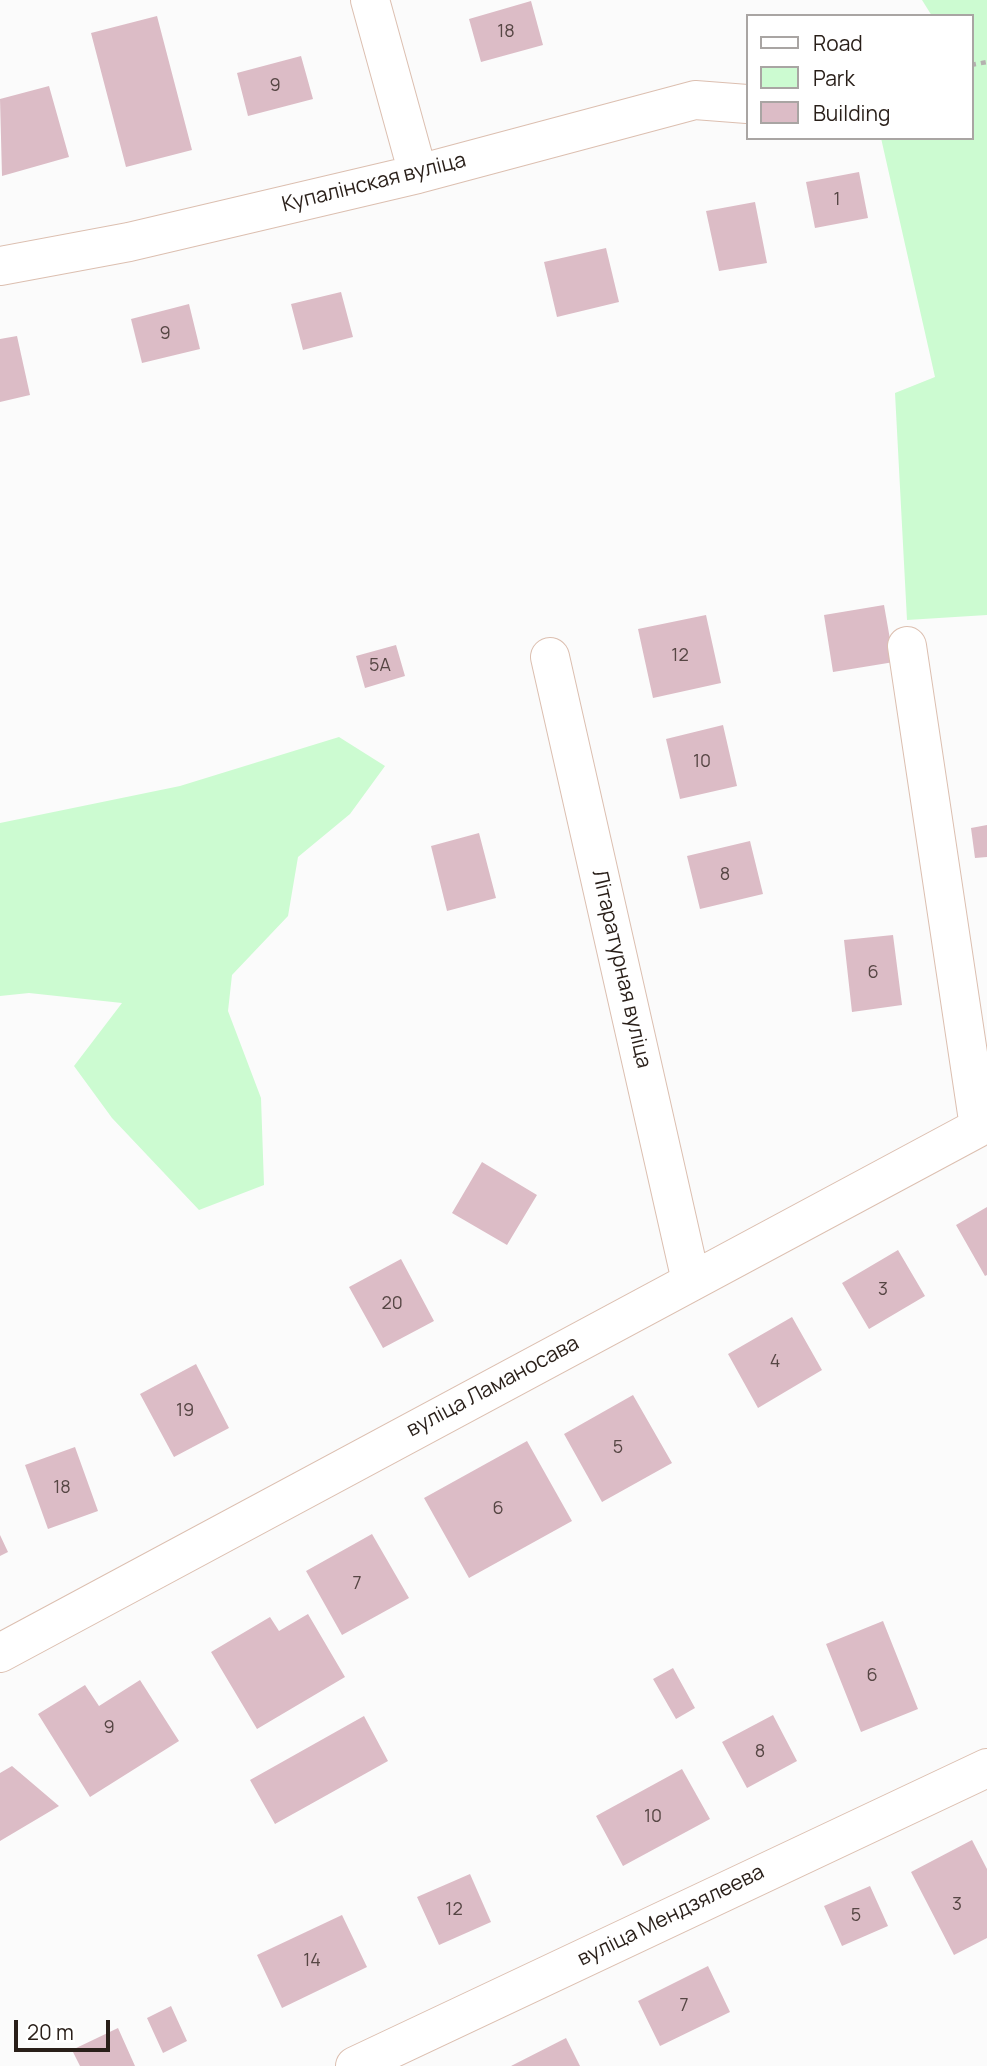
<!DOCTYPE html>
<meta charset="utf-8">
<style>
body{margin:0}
#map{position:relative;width:987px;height:2066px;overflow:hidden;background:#fbfbfb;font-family:Manrope,sans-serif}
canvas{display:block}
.legend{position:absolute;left:746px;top:14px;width:228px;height:126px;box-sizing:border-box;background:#fff;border:2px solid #a9a5a3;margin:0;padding:9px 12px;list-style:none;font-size:21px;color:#291f19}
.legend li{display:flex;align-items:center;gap:14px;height:35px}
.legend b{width:35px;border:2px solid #a9a5a3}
.scale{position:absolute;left:14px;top:2020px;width:96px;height:32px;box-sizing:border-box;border:4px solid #291f19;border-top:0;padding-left:9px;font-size:21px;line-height:24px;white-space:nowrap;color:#291f19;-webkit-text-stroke:5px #fff;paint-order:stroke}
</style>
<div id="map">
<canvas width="987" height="2066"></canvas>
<ul class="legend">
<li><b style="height:9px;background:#fff"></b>Road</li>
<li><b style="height:19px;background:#ccfbd1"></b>Park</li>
<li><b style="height:19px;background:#dcbcc6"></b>Building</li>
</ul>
<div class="scale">20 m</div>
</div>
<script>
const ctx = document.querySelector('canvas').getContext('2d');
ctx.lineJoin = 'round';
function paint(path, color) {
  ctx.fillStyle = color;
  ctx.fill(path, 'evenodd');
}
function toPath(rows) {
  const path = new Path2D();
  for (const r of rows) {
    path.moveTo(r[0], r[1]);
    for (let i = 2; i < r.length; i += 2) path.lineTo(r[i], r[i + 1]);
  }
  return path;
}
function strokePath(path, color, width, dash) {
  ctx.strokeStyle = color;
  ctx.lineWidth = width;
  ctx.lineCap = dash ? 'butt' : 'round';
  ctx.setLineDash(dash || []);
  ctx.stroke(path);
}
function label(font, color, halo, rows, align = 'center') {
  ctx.font = font + ' Manrope,sans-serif';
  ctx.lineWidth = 5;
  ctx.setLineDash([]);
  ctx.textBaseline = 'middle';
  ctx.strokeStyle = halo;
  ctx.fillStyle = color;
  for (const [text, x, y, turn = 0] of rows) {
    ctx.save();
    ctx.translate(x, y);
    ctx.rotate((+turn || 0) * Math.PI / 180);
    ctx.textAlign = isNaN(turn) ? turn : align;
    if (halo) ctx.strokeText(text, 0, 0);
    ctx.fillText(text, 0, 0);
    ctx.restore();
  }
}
const green = toPath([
 [922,0,987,0,987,615,907,620,895,393,935,377,881,138,971,138,971,16,932,16],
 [339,737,385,766,350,814,298,857,288,916,232,975,228,1011,261,1098,264,1185,199,1210,112,1118,74,1066,122,1003,29,993,0,996,0,823,180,786]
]);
const building = toPath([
 [531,1,543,45,481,62,469,19],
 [157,16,192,150,126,167,91,33],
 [301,56,313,99,248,116,237,73],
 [49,86,69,157,2,176,0,99],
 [859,172,868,218,815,228,806,182],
 [755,202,767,263,719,271,706,211],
 [606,248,619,302,557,317,544,262],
 [341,292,353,337,303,350,291,304],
 [189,304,200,349,142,363,131,319],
 [17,336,30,395,0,402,0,339],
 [884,605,894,662,833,672,824,615],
 [706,615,721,683,653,698,638,629],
 [396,645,405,676,365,688,356,656],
 [723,725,737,786,680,799,666,739],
 [987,825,987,857,975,858,971,828],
 [479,833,496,898,447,911,431,846],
 [750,841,763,894,700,909,687,856],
 [893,935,902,1005,852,1012,844,940],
 [482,1162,537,1195,507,1245,452,1213],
 [987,1207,987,1275,985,1276,956,1225],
 [898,1250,925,1296,869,1329,842,1283],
 [401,1259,434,1321,383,1348,349,1287],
 [792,1317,822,1370,758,1408,728,1354],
 [196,1364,229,1428,174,1457,140,1394],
 [633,1395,672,1463,602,1502,564,1434],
 [527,1441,572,1521,469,1578,424,1498],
 [75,1447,98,1511,48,1529,25,1465],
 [372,1534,409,1598,342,1635,306,1571],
 [0,1535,8,1552,0,1556],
 [308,1614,345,1677,257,1729,211,1652,270,1617,279,1631],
 [883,1621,918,1709,861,1732,826,1644],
 [673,1668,695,1708,676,1719,653,1679],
 [140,1680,179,1741,90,1797,38,1714,85,1685,99,1706],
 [773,1715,797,1761,747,1788,722,1742],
 [364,1716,388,1761,275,1824,250,1780],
 [12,1766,59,1806,0,1841,0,1773],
 [682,1769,710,1819,623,1866,596,1816],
 [972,1840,987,1869,987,1938,954,1955,911,1872],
 [470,1874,491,1922,439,1945,417,1897],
 [870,1886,888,1926,842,1946,824,1906],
 [342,1915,367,1967,282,2008,257,1955],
 [708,1966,730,2012,660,2046,638,2001],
 [171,2006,187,2041,163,2053,147,2018],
 [118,2028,135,2066,80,2066,72,2050],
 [566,2038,580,2066,511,2066]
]);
const path = toPath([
 [971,65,987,62]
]);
const minor = toPath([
 [370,0,418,174],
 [0,266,129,242,418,174,695,100,747,104],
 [907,646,979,1127],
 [550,657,691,1281],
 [0,1653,987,1123],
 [355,2066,987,1768]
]);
const numberNames = [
 ["18",506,32],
 ["9",275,86],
 ["1",837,200],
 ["9",165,334],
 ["12",680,656],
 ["5А",380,666],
 ["10",702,762],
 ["8",725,875],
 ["6",873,973],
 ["3",883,1290],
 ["20",392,1304],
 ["4",775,1362],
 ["19",185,1411],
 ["5",618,1448],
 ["18",62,1488],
 ["6",498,1509],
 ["7",357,1584],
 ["6",872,1676],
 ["9",109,1728],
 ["8",760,1752],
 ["10",653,1817],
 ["3",957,1905],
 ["12",454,1910],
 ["5",856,1916],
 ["14",312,1961],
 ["7",684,2006]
];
const streetNames = [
 ["Купалінская вуліца",374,183,-14],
 ["Літаратурная вуліца",621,969,77],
 ["вуліца Ламаносава",493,1387,-28],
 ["вуліца Мендзялеева",671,1916,-26]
];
paint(green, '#ccfbd1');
paint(building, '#dcbcc6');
strokePath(minor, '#dcbfb0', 40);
strokePath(path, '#b4b1af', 4.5, [5, 5]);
strokePath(minor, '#fff', 38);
label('18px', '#564644', null, numberNames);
label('21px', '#291f19', '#fff', streetNames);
</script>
